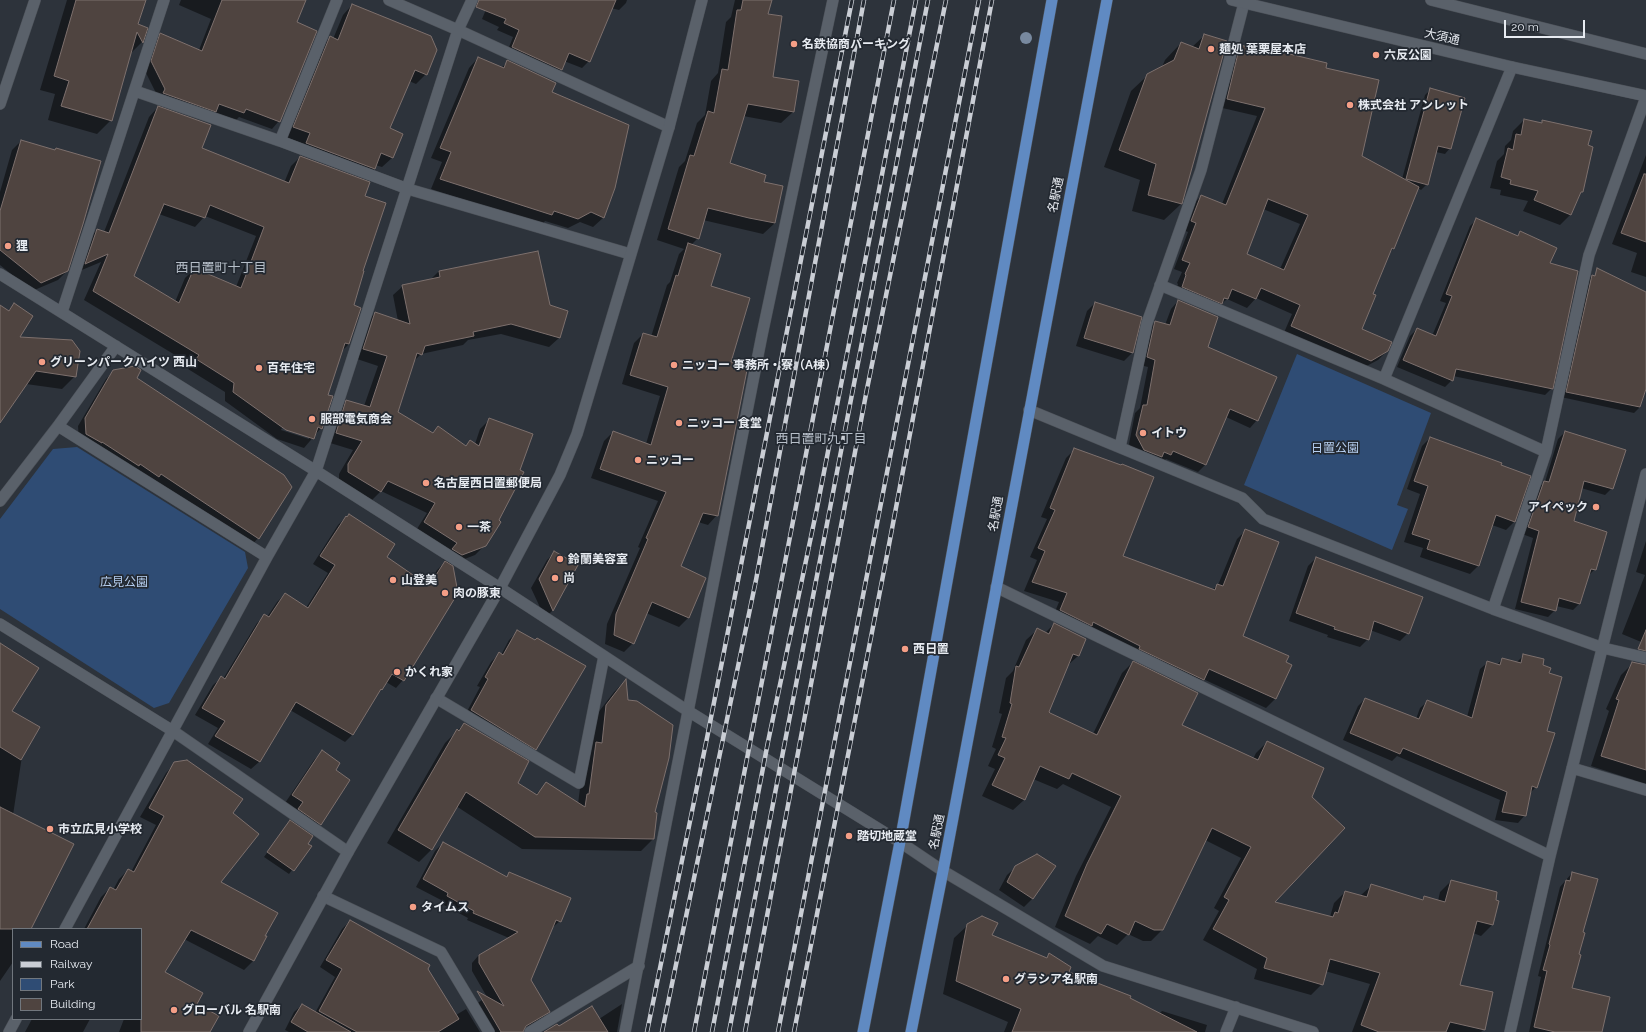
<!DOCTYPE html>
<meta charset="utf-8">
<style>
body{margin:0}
#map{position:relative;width:1646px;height:1032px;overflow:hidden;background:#2d333b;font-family:Raleway,sans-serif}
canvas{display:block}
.legend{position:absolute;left:12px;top:928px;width:130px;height:92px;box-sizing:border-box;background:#232931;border:1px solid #71777e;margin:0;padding:5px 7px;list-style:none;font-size:12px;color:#e7ebf1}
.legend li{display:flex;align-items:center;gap:8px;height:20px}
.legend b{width:20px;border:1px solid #71777e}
.scale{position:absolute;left:1504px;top:20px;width:81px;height:18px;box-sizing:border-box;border:2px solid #e7ebf1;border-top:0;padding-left:5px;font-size:12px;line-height:14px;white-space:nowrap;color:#e7ebf1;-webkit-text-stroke:3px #232931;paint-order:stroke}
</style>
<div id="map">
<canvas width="1646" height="1032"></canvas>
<ul class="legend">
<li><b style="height:5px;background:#608ac2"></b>Road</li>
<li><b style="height:5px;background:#caced5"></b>Railway</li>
<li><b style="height:11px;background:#2f4c74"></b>Park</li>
<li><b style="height:11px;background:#4f4440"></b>Building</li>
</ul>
<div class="scale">20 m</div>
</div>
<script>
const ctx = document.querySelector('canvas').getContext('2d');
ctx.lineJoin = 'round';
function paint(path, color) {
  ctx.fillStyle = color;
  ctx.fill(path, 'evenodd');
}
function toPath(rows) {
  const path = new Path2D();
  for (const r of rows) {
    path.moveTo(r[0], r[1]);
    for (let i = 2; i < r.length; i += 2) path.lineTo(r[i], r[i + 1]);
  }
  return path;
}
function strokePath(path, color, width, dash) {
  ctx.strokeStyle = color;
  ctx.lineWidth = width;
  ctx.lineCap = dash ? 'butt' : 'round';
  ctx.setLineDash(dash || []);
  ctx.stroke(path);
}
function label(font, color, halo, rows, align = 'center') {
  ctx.font = font + ' Raleway,"Noto Sans JP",sans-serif';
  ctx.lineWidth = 3.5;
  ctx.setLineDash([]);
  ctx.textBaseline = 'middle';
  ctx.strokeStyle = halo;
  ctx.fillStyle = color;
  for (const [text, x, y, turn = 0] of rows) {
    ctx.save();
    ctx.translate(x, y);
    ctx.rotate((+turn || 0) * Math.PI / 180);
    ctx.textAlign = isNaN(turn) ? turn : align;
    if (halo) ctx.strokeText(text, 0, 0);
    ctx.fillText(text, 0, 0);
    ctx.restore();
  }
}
const green = toPath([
 [1297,354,1431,413,1397,505,1408,509,1392,550,1244,485],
 [77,447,245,552,248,568,169,703,154,708,0,609,0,519,53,449]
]);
const shadow = toPath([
 [67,0,145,0,138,25,146,28,142,42,130,54,111,120,97,134,48,120,55,94,40,90],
 [181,0,305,0,295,23,279,121,272,129,239,117,236,120,214,112,208,119,158,97,144,69,153,42,161,34,199,50,211,19,179,5],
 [490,0,627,0,626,3,619,10,611,8,589,61,582,68,564,61,561,69,554,77,506,55,513,37,497,30,499,27,482,19],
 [735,0,771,0,768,15,772,78,793,112,781,123,743,116,729,164,763,183,775,223,763,234,703,220,698,238,691,245,710,287,730,363,717,515,708,525,698,522,679,567,705,578,688,618,679,627,646,613,633,643,624,652,605,644,607,624,640,548,638,547,658,501,591,478,604,441,613,432,646,444,660,396,622,384,634,343,643,334,651,337,667,285,670,282,679,254,684,249,657,240,679,167,685,161,697,123,705,115,711,81,718,73,726,22,731,17],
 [352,5,426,74,416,84,409,81,389,129,402,134,392,158,382,167,375,165,374,169,364,178,297,153,301,143,284,136,320,47,330,38,333,39,343,15],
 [1205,35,1226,42,1181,204,1164,220,1132,211,1140,180,1104,167,1131,91,1148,75,1162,67,1165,60,1181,43,1192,47],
 [1241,47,1275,55,1277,52,1325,68,1361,156,1402,179,1425,95,1431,89,1450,148,1445,154,1436,152,1427,184,1421,190,1418,188,1393,249,1388,254,1371,294,1361,330,1387,351,1378,360,1361,369,1283,335,1292,314,1256,298,1247,308,1227,299,1218,307,1174,296,1178,284,1177,283,1182,272,1174,269,1188,232,1183,230,1192,205,1201,196,1222,204,1257,116,1218,107,1232,55],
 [1263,209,1300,224,1280,269,1246,255],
 [478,58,501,68,508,62,551,93,603,218,593,227,580,222,568,228,545,221,542,225,431,189,442,162,431,158,469,68],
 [158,107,201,149,284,183,291,166,300,157,364,197,361,271,352,306,349,344,341,352,327,396,321,428,304,448,277,439,225,401,225,392,188,369,190,364,84,300,101,262,77,272,88,239,97,230,104,232,149,117],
 [159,214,195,227,205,216,256,236,236,287,194,269,185,278,175,302,132,276],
 [282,428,309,436,309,439,281,430],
 [1524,120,1540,124,1543,121,1587,146,1582,191,1571,214,1560,225,1523,211,1528,201,1500,195,1501,190,1490,188,1497,161,1504,154,1505,146,1511,140,1513,131],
 [21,141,67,271,58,280,32,291,0,265,0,192,12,150],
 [1646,155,1646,277,1631,272,1637,253,1612,244],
 [1477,219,1516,237,1521,232,1549,264,1552,388,1545,395,1453,376,1452,380,1445,387,1397,367,1410,336,1417,329,1432,336,1446,303,1440,301,1470,226],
 [439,271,549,306,559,338,549,347,501,334,468,340,463,345,421,354,414,361,396,412,432,434,438,427,465,447,470,441,475,444,480,429,490,419,485,545,475,555,449,565,403,680,396,688,386,682,376,695,352,735,345,742,290,710,259,762,251,769,208,744,218,728,195,715,213,685,221,678,223,679,257,623,265,616,267,617,277,602,285,594,306,608,328,573,313,564,338,525,346,517,385,557,427,586,437,570,446,561,443,559,448,553,415,532,427,513,381,491,371,501,339,482,339,474,353,450,327,442,337,411,346,401,364,406,378,366,354,358,365,323,375,313,398,321,393,295,403,286,430,280],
 [1596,275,1646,296,1646,386,1640,407,1634,413,1561,397,1586,282,1592,276,1594,277],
 [1178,301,1207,347,1257,420,1250,428,1226,417,1205,465,1198,472,1166,459,1163,462,1136,457,1129,444,1135,413,1140,408,1148,367,1140,365,1148,330,1155,322,1165,325,1171,309],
 [1095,303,1132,353,1124,361,1076,346,1087,311],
 [14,305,18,338,75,376,62,389,26,384,0,418,0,306,8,311],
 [114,371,135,378,258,538,251,546,79,441,78,426,106,379],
 [1565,432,1612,488,1605,495,1581,488,1573,522,1595,569,1588,576,1580,603,1573,610,1556,606,1555,610,1548,617,1515,609,1533,538,1522,534,1537,489,1545,482,1558,439],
 [1430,438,1514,522,1506,530,1492,525,1478,566,1470,574,1420,557,1423,548,1404,542,1420,494,1407,489,1422,446],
 [1075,449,1122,556,1212,590,1218,585,1237,539,1246,530,1241,636,1290,665,1275,699,1266,708,1203,679,1194,688,1052,619,1059,602,1024,591,1037,560,1030,557,1047,519,1041,517,1066,458],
 [1646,541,1646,644,1622,634,1645,575,1636,572],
 [555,552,577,565,552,611,545,618,531,588,547,560],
 [1316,558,1408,633,1400,641,1370,630,1368,639,1360,647,1327,637,1328,635,1289,621,1308,566],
 [1054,624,1085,639,1078,656,1067,666,1048,712,1050,714,1093,734,1122,673,1133,662,1181,726,1253,759,1256,753,1267,742,1311,797,1274,902,1330,917,1334,903,1345,892,1360,896,1371,886,1421,900,1425,897,1438,901,1440,892,1451,881,1498,901,1492,925,1481,936,1473,933,1458,986,1484,1029,1481,1032,1352,1032,1370,984,1325,971,1322,984,1311,995,1254,979,1257,969,1203,940,1219,911,1214,908,1241,858,1205,840,1162,930,1151,941,1143,941,1128,934,1117,945,1098,936,1090,944,1055,927,1076,876,1111,807,1063,784,1057,789,1033,779,1024,800,1013,810,982,796,995,769,988,766,996,749,992,747,1002,714,999,713,1006,678,1013,671,1026,640,1037,630,1045,633],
 [517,632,536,748,528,756,463,719,480,687,477,686,491,662,499,654,501,655,509,640],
 [0,651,10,711,22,756,13,815,30,929,13,929,13,962,0,981],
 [1524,655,1542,666,1546,731,1554,734,1536,787,1529,794,1525,815,1518,823,1495,820,1500,800,1397,756,1392,761,1343,740,1358,706,1365,699,1416,719,1420,708,1428,701,1467,717,1480,669,1488,662,1497,665,1502,659,1516,663],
 [1631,665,1646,671,1646,791,1632,786,1634,780,1591,766,1609,711,1606,709,1621,675],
 [625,681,627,700,653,813,653,839,641,851,522,849,456,806,431,850,419,862,387,843,445,743,464,724,517,783,535,795,547,784,578,804,584,756,594,718,614,692],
 [322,752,334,770,320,824,312,832,285,803,314,760],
 [175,763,232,814,219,883,265,937,253,961,244,970,184,939,163,972,195,1004,209,1032,119,1032,124,1019,141,1019,141,929,84,929,101,897,110,888,113,890,119,879,128,870,131,872,156,825,140,817,166,773],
 [290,821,310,846,289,874,264,857],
 [443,843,506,877,510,873,560,921,552,928,530,980,549,1011,542,1019,523,1030,522,1032,486,1032,472,1009,479,1002,487,997,472,971,472,963,479,955,509,938,467,920,468,918,440,903,441,900,416,887,435,851],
 [1055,866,1032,899,1024,907,999,890,1007,875,1016,867],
 [1572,873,1581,933,1571,989,1601,1032,1529,1032,1541,977,1538,976,1560,887],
 [350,921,426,969,456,1015,466,1009,480,1032,289,1032,285,1030,294,1012,302,1005,315,1013,335,977,320,967,342,929],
 [968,925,1045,959,1049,954,1068,973,1129,998,1159,1014,1162,1011,1207,1025,1205,1032,1004,1032,1008,1022,943,994,954,938],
 [622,1004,617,1032,545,1032,559,1027,599,1019],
 [32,1019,90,1019,83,1032,25,1032]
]);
const building = toPath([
 [76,0,146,0,138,24,148,28,143,43,137,32,112,121,61,106,69,81,54,76,76,0],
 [222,0,306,0,297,22,317,31,280,122,246,109,244,113,219,104,216,112,163,93,165,89,151,61,160,33,202,51,222,0],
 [479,0,616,0,590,62,569,53,562,70,512,47,519,30,504,23,506,19,476,7,479,0],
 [743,0,772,0,768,14,782,16,773,77,799,81,794,112,748,104,730,163,766,175,764,182,783,186,775,223,749,218,708,208,699,239,668,229,690,155,694,156,708,111,714,113,722,69,728,70,737,10,741,10,743,0],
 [352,4,431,36,437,50,427,75,415,70,390,128,403,134,393,158,381,153,375,169,306,143,310,133,293,127,330,36,338,40,352,4],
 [1204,34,1227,41,1182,204,1148,195,1156,164,1119,150,1147,74,1174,60,1181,42,1199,49,1204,34],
 [1240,45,1276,54,1277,51,1327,63,1326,68,1379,80,1362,156,1419,187,1394,249,1392,248,1373,294,1376,295,1362,329,1392,342,1388,351,1371,361,1291,326,1300,305,1261,288,1256,299,1232,289,1228,299,1224,298,1222,304,1182,287,1186,275,1185,274,1190,263,1182,260,1196,223,1191,221,1201,195,1226,205,1265,108,1227,99,1240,45],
 [1268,199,1308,215,1284,270,1247,254,1268,199],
 [478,57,504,68,507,60,556,83,552,92,629,125,615,188,604,218,591,212,578,219,554,211,552,215,440,179,451,152,440,148,478,57],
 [1430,88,1465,98,1451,149,1438,146,1428,185,1406,179,1430,88],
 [158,106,211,125,202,148,289,183,300,156,370,182,365,196,386,203,363,271,364,271,354,305,361,308,349,344,345,343,328,395,333,396,322,429,318,427,314,439,286,430,233,392,234,383,196,359,199,355,93,291,108,254,85,264,97,229,109,233,158,106],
 [164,204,205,218,210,205,264,227,241,288,194,268,179,303,134,276,164,204],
 [1524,119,1542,123,1542,120,1592,131,1588,145,1593,147,1583,192,1581,192,1571,215,1534,200,1538,191,1510,184,1511,180,1501,177,1508,148,1513,150,1516,134,1521,135,1524,119],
 [21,140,55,150,56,148,101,161,83,224,68,271,41,283,0,250,0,211,21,140],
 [1644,174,1646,174,1646,242,1621,233,1644,174],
 [1476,218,1518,236,1520,231,1557,248,1550,263,1578,271,1553,389,1456,369,1453,381,1403,360,1417,328,1436,336,1452,296,1446,294,1476,218],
 [688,243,721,254,711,286,750,298,731,362,748,365,718,516,703,513,681,566,706,578,689,618,652,602,634,644,614,635,616,614,648,539,646,538,666,492,600,469,613,431,651,445,668,387,630,375,643,333,657,337,676,275,678,276,688,243],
 [538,251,550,305,568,311,560,338,511,324,473,332,474,336,425,346,422,355,417,353,398,412,433,433,438,426,466,446,470,440,479,446,489,418,533,434,520,470,524,472,499,520,501,522,486,546,462,555,452,549,457,543,424,522,435,503,388,481,381,492,348,472,348,464,362,441,336,433,346,400,370,407,387,356,363,349,375,312,410,324,402,285,440,277,439,271,538,251],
 [1597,268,1646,292,1646,389,1640,407,1566,392,1592,275,1595,276,1597,268],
 [1178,300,1218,317,1208,347,1277,377,1258,421,1230,409,1206,465,1173,451,1171,455,1164,452,1162,457,1144,450,1136,435,1143,405,1147,405,1155,360,1147,357,1154,325,1155,321,1170,325,1178,300],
 [1095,302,1142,317,1133,353,1084,338,1095,302],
 [14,303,33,316,20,337,72,340,80,351,76,377,36,371,0,423,0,305,9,311,14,303],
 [135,366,141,370,137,378,284,475,292,487,259,539,161,474,159,477,140,464,139,466,102,442,102,443,86,434,85,418,113,370,135,366],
 [1565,431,1626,450,1613,489,1584,481,1574,521,1607,532,1596,570,1591,569,1580,604,1559,598,1556,611,1521,602,1539,531,1528,527,1544,481,1549,482,1565,431],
 [1430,437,1502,463,1501,465,1531,476,1515,522,1496,515,1479,566,1427,549,1430,540,1412,534,1428,486,1414,481,1430,437],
 [1074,448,1121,465,1122,464,1154,477,1123,556,1215,590,1217,584,1223,586,1245,529,1279,542,1243,636,1289,656,1286,662,1292,665,1276,699,1209,669,1204,680,1139,649,1140,646,1093,622,1092,626,1060,610,1067,593,1032,582,1045,551,1038,548,1055,510,1050,508,1074,448],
 [349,514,395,544,387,557,429,586,445,561,453,566,458,593,404,681,392,674,382,690,381,689,353,735,296,702,260,762,215,736,225,721,202,708,221,676,225,679,264,614,269,617,285,593,308,608,335,565,320,556,346,516,347,517,349,514],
 [554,551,578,565,553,611,539,579,554,551],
 [1316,557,1423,597,1409,634,1374,621,1369,640,1334,629,1335,627,1296,613,1316,557],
 [1054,623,1086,639,1079,656,1073,654,1049,712,1050,713,1097,735,1133,661,1198,693,1182,725,1258,760,1267,741,1324,768,1312,797,1345,828,1275,902,1333,917,1335,912,1338,913,1345,891,1367,897,1371,884,1423,900,1424,896,1445,902,1451,880,1497,892,1496,900,1499,901,1493,925,1477,921,1460,985,1493,992,1485,1030,1450,1022,1446,1032,1379,1032,1361,1025,1380,973,1330,959,1323,985,1264,968,1267,958,1213,929,1229,900,1224,897,1251,847,1212,828,1163,930,1154,930,1135,921,1129,935,1107,924,1101,934,1065,916,1087,864,1121,796,1072,773,1069,779,1040,766,1025,800,992,785,1005,758,998,755,1006,738,1002,737,1012,704,1010,703,1016,666,1019,667,1037,628,1049,634,1054,623],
 [517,630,535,640,537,638,586,666,536,750,471,710,488,679,485,677,499,652,503,655,517,630],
 [1646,630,1646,651,1638,649,1646,630],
 [0,643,39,668,12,711,40,727,21,760,0,747,0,643],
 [1523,654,1544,659,1543,665,1551,668,1549,673,1562,677,1547,731,1555,733,1537,788,1532,786,1526,816,1502,812,1507,792,1403,748,1400,754,1350,733,1365,698,1419,719,1427,700,1472,718,1487,661,1500,665,1502,658,1521,663,1523,654],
 [1632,662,1646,665,1646,770,1601,756,1619,700,1616,699,1632,662],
 [626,679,628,700,637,701,673,725,669,758,655,812,657,813,654,839,535,837,466,792,432,850,398,830,457,729,459,731,464,723,529,761,518,783,537,795,546,782,585,807,587,794,589,794,596,742,602,743,606,705,626,679],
 [322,750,340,763,336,770,350,780,321,825,298,809,303,802,292,795,322,750],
 [187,760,243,799,233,813,259,834,221,882,278,913,265,936,267,936,254,961,191,930,165,972,203,993,197,1004,219,1016,210,1032,141,1032,141,929,87,929,110,887,116,890,128,869,134,872,164,816,149,808,174,762,187,760],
 [0,807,74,844,31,929,0,929,0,807],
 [290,820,313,836,308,844,312,846,294,871,267,852,290,820],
 [443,842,507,877,509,872,571,898,561,922,556,920,531,980,550,1012,526,1026,523,1032,501,1032,477,991,504,1006,479,963,479,955,518,932,473,913,474,911,447,896,448,893,423,879,443,842],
 [1037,854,1056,866,1033,899,1007,882,1015,866,1037,854],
 [1572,872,1598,879,1583,932,1585,933,1579,954,1581,955,1572,988,1610,997,1602,1032,1555,1032,1534,1027,1547,971,1543,970,1550,945,1549,944,1566,880,1570,881,1572,872],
 [982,916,998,923,992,935,1047,958,1049,953,1071,967,1069,972,1131,996,1130,998,1197,1032,1012,1032,1021,1009,956,981,967,924,982,916],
 [350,920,430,965,428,969,459,1019,438,1032,357,1032,319,1011,342,969,326,960,350,920],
 [302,1004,351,1032,308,1032,291,1022,302,1004],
 [592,1006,608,1032,544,1032,557,1024,559,1026,592,1006]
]);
const minor = toPath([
 [389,0,458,30,669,127],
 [135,91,280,141,408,189,630,254],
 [280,141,337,0],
 [0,274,316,471,500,588,688,711,900,842,943,871,1103,966,1313,1032],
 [1160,285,1384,379,1546,452],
 [62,312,164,0],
 [1384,379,1512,67],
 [1029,410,1242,498,1263,519,1493,609,1603,648,1646,658],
 [58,426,267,557],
 [1120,447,1147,323,1201,170,1244,3],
 [0,501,58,426,116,346],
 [996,587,1550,856],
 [1493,609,1546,452,1589,255,1646,97],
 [0,624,173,731,348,852],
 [436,698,579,783,604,656],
 [1572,768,1646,790],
 [323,896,441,952,489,1032],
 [65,929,267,557,316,471,458,30,472,0],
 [9,1032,16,1019],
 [530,1032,639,966],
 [625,1032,762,335,833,0],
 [1226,1032,1236,1007],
 [1510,1032,1550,856,1646,474]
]);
const tertiary = toPath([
 [1232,0,1512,67,1646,96],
 [1431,0,1646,54],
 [0,104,35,0],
 [249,1032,348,852,500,588,560,475,577,434,669,127,702,0]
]);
const primary = toPath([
 [863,1032,900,842,1052,0],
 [911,1032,943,871,1107,0]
]);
const rail = toPath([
 [647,1032,708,733,852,0],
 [662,1032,756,580,864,0],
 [694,1032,894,0],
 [712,1032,768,742,817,508,916,0],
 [729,1032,928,0],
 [745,1032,867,389,946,0],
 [778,1032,979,0],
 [794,1032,888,550,992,0]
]);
const trees = [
 [1026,38]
];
const markers = [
 [794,44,4,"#f49e86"],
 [1211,49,4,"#f49e86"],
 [1376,55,4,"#f49e86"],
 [1350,105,4,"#f49e86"],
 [8,246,4,"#f49e86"],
 [42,362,4,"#f49e86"],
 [674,365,4,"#f49e86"],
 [259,368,4,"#f49e86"],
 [312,419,4,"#f49e86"],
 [679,423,4,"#f49e86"],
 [1143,433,4,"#f49e86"],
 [638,460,4,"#f49e86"],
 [426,483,4,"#f49e86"],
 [1596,507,4,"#f49e86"],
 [459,527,4,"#f49e86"],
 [560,559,4,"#f49e86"],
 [555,578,4,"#f49e86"],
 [393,580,4,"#f49e86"],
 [445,593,4,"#f49e86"],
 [905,649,4,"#f49e86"],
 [397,672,4,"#f49e86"],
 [50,829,4,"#f49e86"],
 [849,836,4,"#f49e86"],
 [413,907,4,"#f49e86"],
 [1006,979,4,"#f49e86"],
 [174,1010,4,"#f49e86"]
];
const streetNames = [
 ["大須通",1442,37,13],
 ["名駅通",1056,195,-79],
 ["名駅通",996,514,-80],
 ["名駅通",937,832,-79]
];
const poiNames = [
 ["名鉄協商パーキング",802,44],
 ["麺処 葉栗屋本店",1219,49],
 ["六反公園",1384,55],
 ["株式会社 アンレット",1358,105],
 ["狸",16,246],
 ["グリーンパークハイツ 西山",50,362],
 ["ニッコー 事務所・寮（A棟）",682,365],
 ["百年住宅",267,368],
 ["服部電気商会",320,419],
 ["ニッコー 食堂",687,423],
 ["イトウ",1151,433],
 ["ニッコー",646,460],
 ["名古屋西日置郵便局",434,483],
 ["アイペック",1588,507,"right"],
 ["一茶",467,527],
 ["鈴蘭美容室",568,559],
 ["尚",563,578],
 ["山登美",401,580],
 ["肉の豚東",453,593],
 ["西日置",913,649],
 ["かくれ家",405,672],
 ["市立広見小学校",58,829],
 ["踏切地蔵堂",857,836],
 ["タイムス",421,907],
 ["グラシア名駅南",1014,979],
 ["グローバル 名駅南",182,1010]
];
const parkNames = [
 ["日置公園",1335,448],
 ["広見公園",124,582]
];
const neighbourhoodNames = [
 ["西日置町十丁目",221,268],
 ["西日置町九丁目",821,439]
];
paint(green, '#2f4c74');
paint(shadow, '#0007');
paint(building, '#4f4440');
strokePath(building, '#7d706d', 1);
strokePath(minor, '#4c5158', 12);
strokePath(tertiary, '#4c5158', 12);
strokePath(primary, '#4c5158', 12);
strokePath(minor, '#5a616a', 11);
strokePath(tertiary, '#5a616a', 11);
strokePath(primary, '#608ac2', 11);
strokePath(rail, '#caced5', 4.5);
strokePath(rail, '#232931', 3, [9]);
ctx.fillStyle = '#78899f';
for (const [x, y] of trees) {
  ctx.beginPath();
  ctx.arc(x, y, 6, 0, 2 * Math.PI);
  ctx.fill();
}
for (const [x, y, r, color] of markers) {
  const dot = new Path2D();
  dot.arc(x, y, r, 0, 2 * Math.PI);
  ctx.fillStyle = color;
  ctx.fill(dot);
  strokePath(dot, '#232931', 1.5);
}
label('12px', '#e7ebf1', '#232931', streetNames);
label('bold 12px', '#e7ebf1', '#232931', poiNames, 'left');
label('12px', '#b6cff1', '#232931', parkNames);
label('13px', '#b7bfc9', '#232931', neighbourhoodNames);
</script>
